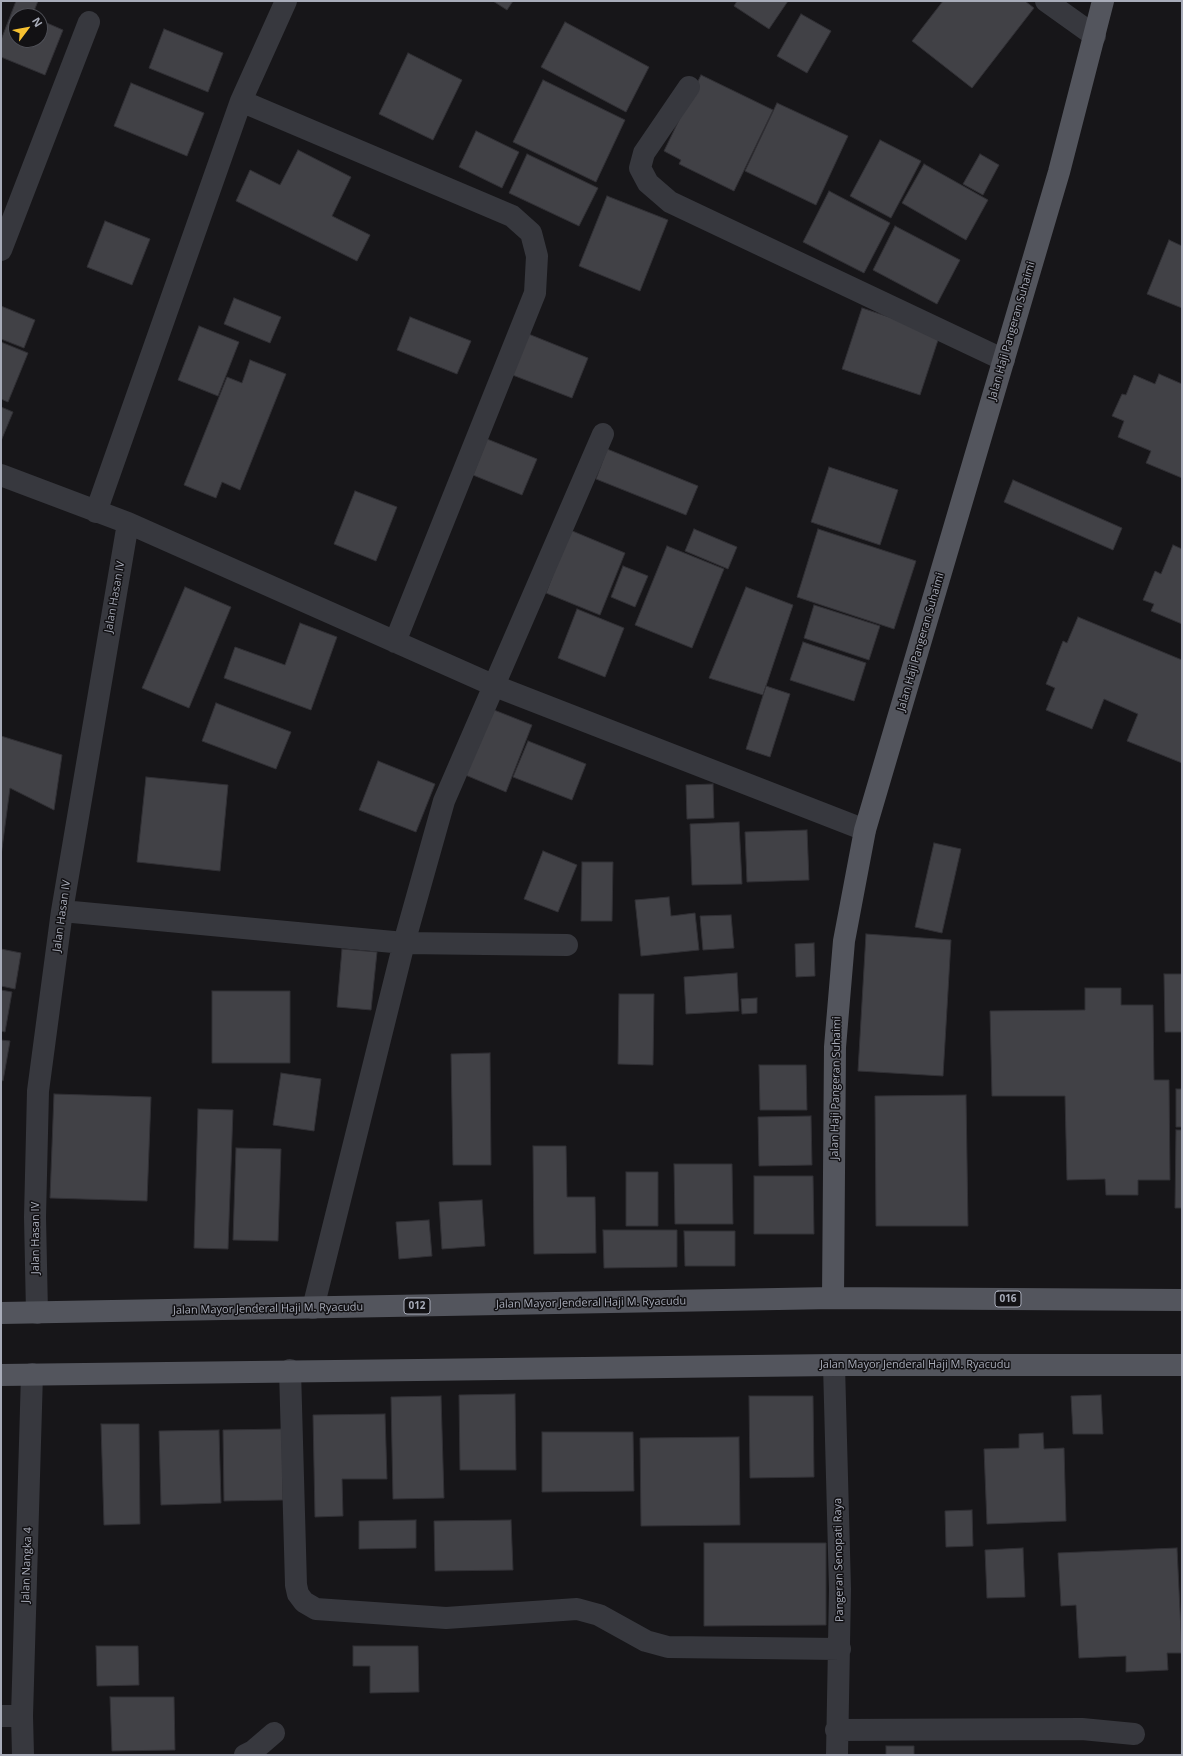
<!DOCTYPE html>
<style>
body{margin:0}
#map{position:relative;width:1183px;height:1756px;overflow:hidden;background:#171619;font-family:"Open Sans",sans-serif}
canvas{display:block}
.frame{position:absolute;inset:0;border:2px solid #a8acb9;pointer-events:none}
.north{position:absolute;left:8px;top:8px;width:40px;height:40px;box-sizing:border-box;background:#121114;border:1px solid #4e4f56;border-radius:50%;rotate:58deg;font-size:11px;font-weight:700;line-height:16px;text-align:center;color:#a8acb9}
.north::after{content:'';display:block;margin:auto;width:14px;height:18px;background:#f6c131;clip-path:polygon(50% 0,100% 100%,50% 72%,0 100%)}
</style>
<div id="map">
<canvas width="1183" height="1756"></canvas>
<div class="frame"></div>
<div class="north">N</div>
</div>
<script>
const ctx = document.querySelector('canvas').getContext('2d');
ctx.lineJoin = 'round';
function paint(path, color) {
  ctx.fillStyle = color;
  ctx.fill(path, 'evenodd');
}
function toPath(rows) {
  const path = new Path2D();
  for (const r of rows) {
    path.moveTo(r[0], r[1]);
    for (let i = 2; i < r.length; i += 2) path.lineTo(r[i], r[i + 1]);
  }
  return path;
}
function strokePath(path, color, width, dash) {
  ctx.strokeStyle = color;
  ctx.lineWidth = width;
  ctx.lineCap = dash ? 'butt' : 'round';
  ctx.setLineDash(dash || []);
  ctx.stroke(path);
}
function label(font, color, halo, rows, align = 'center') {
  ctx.font = font + ' "Open Sans",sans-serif';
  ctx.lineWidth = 3;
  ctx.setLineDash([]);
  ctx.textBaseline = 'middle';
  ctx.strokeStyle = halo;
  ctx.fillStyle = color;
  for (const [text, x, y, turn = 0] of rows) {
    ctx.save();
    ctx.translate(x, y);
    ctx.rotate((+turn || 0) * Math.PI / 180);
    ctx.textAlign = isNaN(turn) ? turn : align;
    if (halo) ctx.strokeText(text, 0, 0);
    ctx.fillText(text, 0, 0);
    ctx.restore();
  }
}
const building = toPath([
 [16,1,38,1,32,16,16,16,16,40,40,40,40,20,63,30,45,75,1,57,1,40,16,1],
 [493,1,513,1,507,10,493,1],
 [737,1,788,1,769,29,734,6,737,1],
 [943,1,1025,1,1034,8,972,88,912,41,943,1],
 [801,14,831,31,807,73,777,56,801,14],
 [565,22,649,67,626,112,541,67,565,22],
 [164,29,223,53,208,92,149,68,164,29],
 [408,53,462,80,433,140,379,114,408,53],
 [701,75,773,110,734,191,679,164,681,160,664,151,701,75],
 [543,80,625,120,596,182,513,142,543,80],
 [131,83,204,113,187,156,114,126,131,83],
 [777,103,848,136,816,205,745,171,777,103],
 [476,131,519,152,502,188,459,167,476,131],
 [880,140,921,161,891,218,850,196,880,140],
 [298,150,351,177,332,216,370,235,357,261,236,201,250,170,280,185,298,150],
 [527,154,598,188,579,226,509,193,527,154],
 [980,154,999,165,983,195,963,184,980,154],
 [924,164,988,200,966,240,902,203,924,164],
 [829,191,890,223,864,273,803,242,829,191],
 [607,196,668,220,640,291,579,266,607,196],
 [105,221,150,239,132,285,87,267,105,221],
 [895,226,960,260,937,304,873,270,895,226],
 [1169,240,1182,246,1182,308,1147,294,1169,240],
 [234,298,281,317,270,343,224,324,234,298],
 [1,306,35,320,24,348,1,339,1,306],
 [862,308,940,334,920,395,842,369,862,308],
 [410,317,471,341,457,374,397,350,410,317],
 [199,326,239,342,218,396,178,380,199,326],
 [526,333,588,358,572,398,510,374,526,333],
 [1,342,28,353,8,402,1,399,1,342],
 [250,360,286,374,240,490,222,482,216,498,184,485,227,377,242,383,250,360],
 [1159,374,1182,384,1182,478,1146,463,1151,451,1118,437,1124,421,1112,416,1122,394,1126,395,1134,375,1155,384,1159,374],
 [1,407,13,412,1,441,1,407],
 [487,439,537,459,522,495,473,475,487,439],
 [607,449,698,486,686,515,596,479,607,449],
 [829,467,898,490,880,545,811,522,829,467],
 [1013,480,1122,528,1113,550,1004,502,1013,480],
 [355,491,397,507,376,561,334,544,355,491],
 [694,529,737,547,728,569,685,551,694,529],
 [818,529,916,561,894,629,797,597,818,529],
 [570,530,625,553,600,615,546,593,570,530],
 [1173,545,1182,549,1182,624,1151,611,1154,604,1143,600,1155,571,1161,574,1173,545],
 [667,546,724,569,692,648,635,625,667,546],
 [623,566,648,576,635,607,611,597,623,566],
 [185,587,231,607,189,708,142,688,185,587],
 [746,587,793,605,763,695,709,678,746,587],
 [814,605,880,626,869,660,804,638,814,605],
 [577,609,624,628,605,677,558,658,577,609],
 [1078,617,1182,660,1182,763,1127,741,1138,714,1104,699,1092,729,1046,710,1055,688,1046,684,1063,641,1067,643,1078,617],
 [300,623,337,637,311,710,224,678,235,647,285,665,300,623],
 [803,642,866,663,854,701,790,680,803,642],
 [766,686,790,694,770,757,746,749,766,686],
 [216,703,291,732,276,769,202,741,216,703],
 [489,708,532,725,506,792,463,774,489,708],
 [1,736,62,755,54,810,10,788,1,856,1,736],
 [528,741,586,764,572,800,513,777,528,741],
 [378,761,435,784,416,832,359,810,378,761],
 [146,777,228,785,220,871,137,862,146,777],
 [713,784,714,818,687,819,686,785,713,784],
 [739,822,742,884,692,885,690,824,739,822],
 [807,830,809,880,747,882,745,832,807,830],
 [934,843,961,849,942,933,915,927,934,843],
 [543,851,577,865,558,912,524,899,543,851],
 [582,862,613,862,612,921,581,921,582,862],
 [669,897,671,916,695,913,699,950,641,956,635,900,669,897],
 [731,915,734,948,703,950,700,916,731,915],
 [866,934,951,940,943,1076,858,1071,866,934],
 [814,943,815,976,796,977,795,944,814,943],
 [1,949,21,953,15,989,1,986,1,949],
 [342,949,377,952,371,1010,337,1007,342,949],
 [737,973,739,1011,686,1014,684,977,737,973],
 [1164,974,1182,974,1182,1032,1165,1032,1164,974],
 [1085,988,1121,988,1121,1005,1153,1005,1154,1080,1169,1080,1170,1180,1138,1180,1138,1195,1106,1195,1105,1179,1067,1180,1065,1096,992,1096,990,1011,1085,1010,1085,988],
 [1,990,12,992,5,1032,1,1031,1,990],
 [212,991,290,991,290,1063,212,1063,212,991],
 [619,994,654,994,653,1065,618,1064,619,994],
 [757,998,757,1013,742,1014,741,999,757,998],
 [1,1040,10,1041,3,1081,1,1080,1,1040],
 [490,1053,491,1165,453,1165,451,1054,490,1053],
 [759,1065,806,1065,807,1110,760,1110,759,1065],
 [281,1073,321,1079,314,1131,273,1125,281,1073],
 [1176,1089,1182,1089,1182,1127,1176,1127,1176,1089],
 [54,1094,151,1097,147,1201,50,1198,54,1094],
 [966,1095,968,1226,876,1226,875,1096,966,1095],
 [198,1109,233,1110,228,1249,194,1248,198,1109],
 [811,1116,812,1165,759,1166,758,1117,811,1116],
 [1176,1130,1182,1130,1182,1208,1175,1208,1176,1130],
 [533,1146,566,1146,567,1197,595,1197,596,1253,534,1254,533,1146],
 [236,1148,281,1149,278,1241,233,1240,236,1148],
 [674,1164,732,1164,733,1224,675,1224,674,1164],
 [626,1172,658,1172,658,1226,626,1226,626,1172],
 [754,1176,813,1176,814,1234,754,1234,754,1176],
 [482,1200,485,1246,442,1249,439,1202,482,1200],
 [429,1220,432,1256,399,1259,396,1222,429,1220],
 [603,1230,677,1230,677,1267,604,1268,603,1230],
 [684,1231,735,1231,735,1266,685,1266,684,1231],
 [515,1394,516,1470,460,1470,459,1395,515,1394],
 [1101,1395,1103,1434,1073,1434,1071,1396,1101,1395],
 [441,1396,444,1498,393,1499,391,1397,441,1396],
 [749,1396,813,1396,814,1477,750,1478,749,1396],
 [385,1414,387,1479,342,1479,343,1516,315,1517,313,1415,385,1414],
 [101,1424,139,1424,140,1524,104,1525,101,1424],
 [282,1429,283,1500,224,1501,223,1430,282,1429],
 [219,1430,221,1503,161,1505,159,1431,219,1430],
 [542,1432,633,1432,634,1491,542,1492,542,1432],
 [1043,1433,1044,1449,1064,1448,1066,1521,987,1524,984,1449,1019,1448,1019,1434,1043,1433],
 [739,1437,740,1525,641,1526,640,1438,739,1437],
 [972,1510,973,1546,946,1547,945,1511,972,1510],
 [416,1520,416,1548,359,1549,359,1521,416,1520],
 [511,1520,513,1570,435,1571,434,1521,511,1520],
 [704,1543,826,1543,826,1625,704,1626,704,1543],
 [1023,1548,1025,1597,987,1598,985,1550,1023,1548],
 [1177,1548,1182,1653,1167,1653,1168,1670,1126,1672,1126,1656,1079,1658,1076,1605,1061,1606,1058,1553,1177,1548],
 [96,1646,138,1646,139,1685,97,1686,96,1646],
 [353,1646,418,1646,419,1692,370,1693,370,1666,353,1666,353,1646],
 [110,1697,174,1697,175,1750,112,1751,110,1697],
 [886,1746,914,1746,914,1755,886,1755,886,1746]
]);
const minor = toPath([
 [1046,1,1095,36],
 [689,87,644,153,640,168,648,183,670,202,1004,360],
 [241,101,512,216,531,233,537,256,535,293,395,642],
 [1,250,89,22],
 [1,475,128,523,495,686,865,830],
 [96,512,241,101,286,1],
 [62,911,404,943,567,945],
 [313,1308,404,943,444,801,603,434],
 [37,1313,35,1217,38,1091,62,911,128,523],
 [834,1365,840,1589,837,1755],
 [290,1370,296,1585,298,1594,304,1602,316,1609,446,1618,577,1609,599,1615,646,1641,668,1647,840,1649],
 [1,1716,22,1716],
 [836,1730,1082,1729,1134,1734],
 [23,1755,22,1716,32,1374],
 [245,1755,253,1751,274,1733]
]);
const major = toPath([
 [833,1298,835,1047,844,941,865,830,1059,172,1103,1],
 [1,1313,833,1298,1182,1300],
 [1,1375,834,1365,1182,1365]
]);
const shields = [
 [1008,1299,26],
 [417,1306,26]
];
const shieldNames = [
 ["016",1008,1299],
 ["012",417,1306]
];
const streetNames = [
 ["Jalan Haji Pangeran Suhaimi",1012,331,-74],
 ["Jalan Hasan IV",115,597,-80],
 ["Jalan Haji Pangeran Suhaimi",921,642,-74],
 ["Jalan Hasan IV",62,916,-82],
 ["Jalan Haji Pangeran Suhaimi",836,1088,-89],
 ["Jalan Hasan IV",36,1238,-90],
 ["Jalan Mayor Jenderal Haji M. Ryacudu",591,1303,-1],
 ["Jalan Mayor Jenderal Haji M. Ryacudu",268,1309,-1],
 ["Jalan Mayor Jenderal Haji M. Ryacudu",915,1365],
 ["Pangeran Senopati Raya",839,1560,-91],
 ["Jalan Nangka 4",27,1565,-88]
];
paint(building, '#414146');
strokePath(building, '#313035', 1);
strokePath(minor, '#37383e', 22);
strokePath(major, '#53555d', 22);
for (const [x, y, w] of shields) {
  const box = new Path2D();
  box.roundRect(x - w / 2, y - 8, w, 16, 3);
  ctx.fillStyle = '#121114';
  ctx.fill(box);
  strokePath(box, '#a8acb9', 1);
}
label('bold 10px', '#a8acb9', null, shieldNames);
label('11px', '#a8acb9', '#121114', streetNames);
</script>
